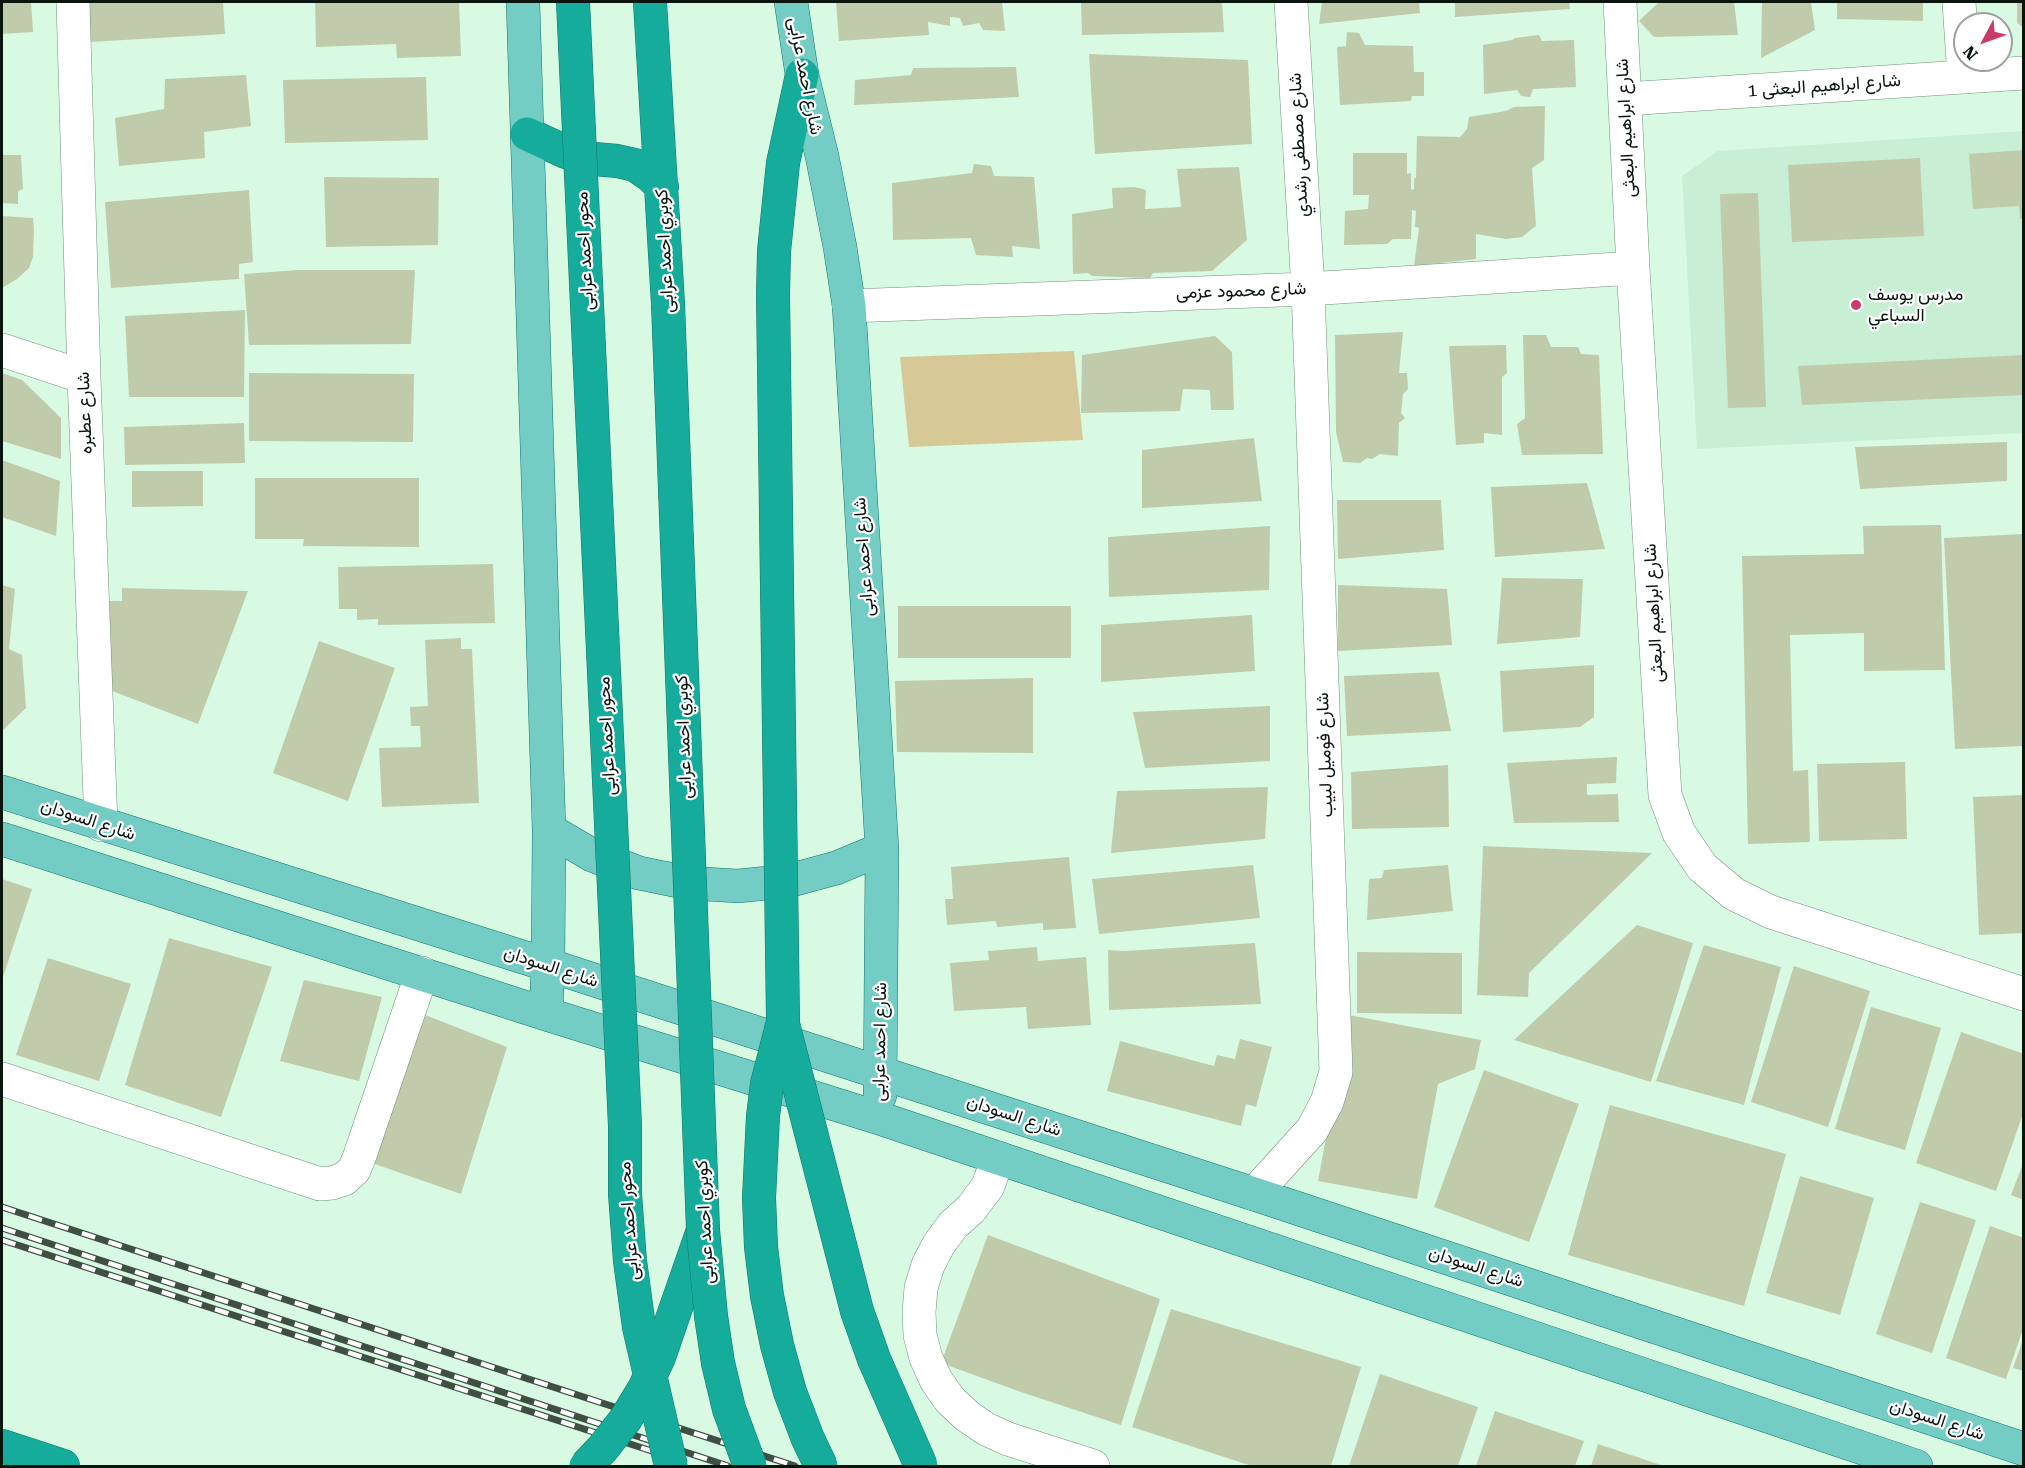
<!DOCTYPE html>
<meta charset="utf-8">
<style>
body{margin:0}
#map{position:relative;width:2025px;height:1468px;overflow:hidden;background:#d9fae2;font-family:"Roboto Serif",serif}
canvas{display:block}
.frame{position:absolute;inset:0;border:3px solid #0a150e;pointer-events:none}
.north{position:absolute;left:1953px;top:12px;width:60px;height:60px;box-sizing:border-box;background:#fff;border:2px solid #9da19f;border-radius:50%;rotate:229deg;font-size:16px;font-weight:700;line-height:24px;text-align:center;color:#0a150e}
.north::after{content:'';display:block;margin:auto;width:21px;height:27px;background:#c93c6a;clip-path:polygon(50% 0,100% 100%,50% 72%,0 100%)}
</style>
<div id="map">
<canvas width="2025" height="1468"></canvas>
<div class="frame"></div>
<div class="north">N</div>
</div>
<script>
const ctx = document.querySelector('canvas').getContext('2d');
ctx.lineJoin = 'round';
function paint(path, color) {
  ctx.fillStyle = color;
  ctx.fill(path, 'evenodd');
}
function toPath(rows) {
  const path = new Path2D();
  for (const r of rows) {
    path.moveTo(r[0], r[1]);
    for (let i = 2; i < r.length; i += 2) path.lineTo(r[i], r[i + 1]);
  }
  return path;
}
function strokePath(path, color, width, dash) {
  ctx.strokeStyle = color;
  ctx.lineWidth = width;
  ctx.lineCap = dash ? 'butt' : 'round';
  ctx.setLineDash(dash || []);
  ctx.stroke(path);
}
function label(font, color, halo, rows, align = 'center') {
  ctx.font = font + ' "Roboto Serif",Vazirmatn,serif';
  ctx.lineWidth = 4.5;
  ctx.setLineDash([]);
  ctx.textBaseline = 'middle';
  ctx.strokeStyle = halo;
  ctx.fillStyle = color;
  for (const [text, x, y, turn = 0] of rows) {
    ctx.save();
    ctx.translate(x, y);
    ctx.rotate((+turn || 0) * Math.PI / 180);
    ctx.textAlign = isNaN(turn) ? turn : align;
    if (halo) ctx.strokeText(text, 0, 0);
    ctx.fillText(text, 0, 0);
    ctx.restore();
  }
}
const built = toPath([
 [2023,131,2023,433,1697,449,1682,176,1718,151]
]);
const green = toPath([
 [1074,351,1083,440,909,447,900,357]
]);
const building = toPath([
 [2,2,31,2,33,32,2,34],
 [87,2,223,2,225,34,90,42],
 [315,2,459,2,461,56,397,58,396,44,316,47],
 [836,2,1002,2,1005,31,983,30,979,23,963,26,960,18,950,17,950,26,928,22,929,35,839,41],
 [1081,2,1222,2,1224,32,1082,35],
 [1322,2,1419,2,1420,13,1319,24],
 [1455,2,1569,2,1570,9,1455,17],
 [1659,2,1734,2,1738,35,1654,37,1639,21],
 [1762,2,1811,2,1815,30,1761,58],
 [1837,2,1923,2,1923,21,1837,19],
 [2017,2,2024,2,2024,28,2017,23],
 [1347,32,1359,33,1365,45,1413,46,1414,72,1424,72,1424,96,1412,96,1411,101,1340,105,1337,47,1346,46],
 [1539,35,1542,41,1574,40,1576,87,1533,89,1530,97,1521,96,1517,90,1484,94,1483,45,1512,40,1515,38],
 [1089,54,1248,60,1252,144,1095,154],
 [1016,67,1019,97,854,105,855,80,911,75,913,68],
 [246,75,251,126,204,132,205,158,119,166,115,118,164,109,165,79],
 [426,77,428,140,285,143,283,80],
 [1545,106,1544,160,1532,168,1536,226,1522,237,1506,239,1476,234,1476,259,1414,266,1419,228,1415,227,1416,211,1412,210,1411,239,1393,239,1387,244,1344,245,1345,211,1368,209,1369,195,1353,195,1353,153,1407,153,1407,174,1411,173,1411,189,1414,190,1414,178,1416,178,1417,136,1460,137,1467,129,1469,117,1506,111,1514,107],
 [2024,150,2024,218,2020,219,2019,206,1973,209,1969,154],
 [2,155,21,155,23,189,18,191,18,204,2,203],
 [1920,158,1924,236,1792,242,1788,165],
 [974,164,991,166,994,176,1034,177,1040,249,1012,246,1013,257,976,255,971,238,893,240,892,183,972,173],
 [1239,167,1247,240,1212,271,1153,273,1150,278,1092,276,1088,273,1073,274,1072,214,1113,208,1112,188,1135,187,1146,190,1145,209,1181,207,1177,169],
 [324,177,439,178,438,245,326,247],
 [249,190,253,262,239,264,239,279,111,288,105,202],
 [1758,193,1766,407,1728,408,1720,194],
 [2,216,33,218,34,230,33,257,29,268,17,279,2,288],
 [298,270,415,270,411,344,249,345,244,274],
 [245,310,244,397,129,397,125,316],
 [1403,332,1399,373,1407,373,1408,389,1403,394,1401,413,1405,418,1399,423,1398,456,1380,454,1372,459,1367,458,1360,463,1343,462,1336,432,1335,335],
 [1523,335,1546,335,1551,347,1578,347,1581,354,1599,355,1603,454,1522,455,1517,424,1525,418],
 [1215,336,1232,352,1234,410,1211,410,1210,390,1183,389,1180,411,1081,413,1082,355],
 [1506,345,1507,373,1502,377,1502,435,1484,433,1484,443,1456,445,1449,346],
 [2024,355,2024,395,1802,405,1798,366],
 [2,373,22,380,61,418,61,459,2,441],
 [249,373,414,374,413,442,249,441],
 [244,423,245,463,125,465,124,427],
 [1254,438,1262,501,1142,508,1142,450],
 [2007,442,2007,481,1860,489,1855,447],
 [2,460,60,481,56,536,2,517],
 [132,471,203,471,203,506,132,507],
 [255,478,419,478,419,547,303,546,304,539,255,539],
 [1587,483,1605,549,1495,557,1491,487],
 [1337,500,1441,500,1444,550,1338,559],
 [1941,525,1945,670,1864,671,1864,633,1790,635,1793,771,1808,770,1810,842,1748,844,1742,556,1864,554,1863,526],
 [1270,526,1269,590,1109,597,1108,537],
 [2024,534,2024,746,1955,749,1944,538],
 [493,564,495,623,378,625,378,619,357,620,357,609,339,609,338,567],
 [1502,578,1583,579,1580,637,1497,644],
 [2,585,15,589,9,649,22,655,26,708,2,731],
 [1338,585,1447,589,1452,645,1338,651],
 [122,588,248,591,198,724,102,687,103,601,122,601],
 [898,606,1071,606,1071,658,898,658],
 [1252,615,1255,671,1101,682,1101,625],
 [461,638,461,649,472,649,479,803,382,807,379,748,421,747,420,726,411,726,410,707,428,706,425,640],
 [319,641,395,668,348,801,273,773],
 [1594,665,1594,717,1580,727,1503,732,1500,671],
 [1439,672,1451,731,1347,736,1344,676],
 [1033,678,1033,753,897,752,895,681],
 [1270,706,1270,761,1145,768,1133,712],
 [1617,757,1616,783,1587,784,1587,795,1618,794,1619,822,1514,823,1507,763],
 [1905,762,1907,839,1819,841,1817,764],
 [1448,765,1449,827,1352,829,1351,772],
 [1268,787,1265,839,1111,853,1117,791],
 [2024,795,2024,933,1979,935,1973,797],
 [1483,846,1652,853,1529,973,1528,997,1477,995],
 [1069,857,1076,928,1043,930,1043,923,997,927,996,921,947,925,945,899,953,899,951,867],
 [1253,865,1260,918,1099,934,1092,879],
 [1448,865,1453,911,1367,920,1369,879,1382,878,1384,870],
 [2,879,32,889,2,980],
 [1637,925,1693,943,1651,1082,1514,1040],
 [169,938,272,967,221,1117,125,1085],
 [1255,943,1261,1004,1109,1010,1108,950,1125,951],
 [1704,945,1781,967,1744,1105,1656,1081],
 [1037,947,1038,961,1086,957,1091,1025,1028,1029,1026,1007,954,1011,950,963,989,960,988,951],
 [1357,952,1462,953,1462,1014,1357,1013],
 [48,958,131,984,99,1081,16,1055],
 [1794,966,1870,991,1828,1127,1751,1102],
 [304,980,382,997,359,1081,280,1061],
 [1871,1007,1941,1028,1905,1150,1835,1129],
 [415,1011,507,1047,461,1194,366,1161],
 [1349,1015,1481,1040,1475,1069,1438,1084,1417,1199,1318,1181],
 [1961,1032,2024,1054,2024,1111,1996,1191,1916,1163],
 [1240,1039,1272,1047,1256,1107,1246,1104,1241,1126,1107,1091,1120,1041,1214,1066,1217,1055,1235,1059],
 [1484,1070,1579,1104,1529,1242,1434,1207],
 [1610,1105,1786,1154,1744,1306,1568,1255],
 [2024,1161,2024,1200,2011,1195],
 [1800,1176,1874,1198,1840,1315,1766,1293],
 [1920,1202,1976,1220,1932,1353,1876,1334],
 [1990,1226,2024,1238,2024,1326,2006,1379,1946,1358],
 [988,1235,1160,1299,1121,1425,1021,1392,941,1363],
 [1171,1309,1361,1367,1331,1466,1252,1466,1132,1427],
 [2024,1337,2024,1371,2013,1368],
 [1380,1374,1478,1407,1458,1466,1349,1466],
 [1495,1411,1584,1441,1575,1466,1476,1466],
 [1598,1444,1664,1466,1591,1466]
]);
const minor = toPath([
 [73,2,84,377,101,825],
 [1620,2,1633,268,1665,795,1679,833,1702,867,1734,894,1771,912,2024,994],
 [1959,2,1964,77],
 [1625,99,2024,73],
 [849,306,1308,289,1633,268],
 [2,350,84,377],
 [2,1079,320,1184,332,1183,344,1179,354,1170,359,1158,422,973],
 [998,1158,988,1186,971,1209,953,1225,939,1244,928,1265,921,1288,919,1312,920,1335,926,1358,936,1380,950,1400,967,1416,986,1429,1008,1439,1093,1466],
 [1254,1194,1312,1130,1327,1102,1336,1072,1308,289,1291,2]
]);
const major = toPath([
 [523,2,549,830,548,965,546,1014],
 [791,2,802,75,822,156,840,247,849,306,882,849,880,1095],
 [2,792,548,965,1254,1194,2024,1449],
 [549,830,592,855,639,873,688,883,738,886,788,881,836,868,882,849],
 [2,839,546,1014,879,1118,1916,1466]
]);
const highway = toPath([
 [650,2,668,304],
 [527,134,566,152,583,158,617,161,635,165,651,176,662,187],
 [773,295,774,251,783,163,802,75],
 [671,1322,703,1230],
 [2,1446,63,1466]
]);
const rail = toPath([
 [2,1207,795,1466],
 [2,1228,728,1466],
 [2,1240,661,1454]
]);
const highwayBridge = toPath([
 [573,2,625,1126,625,1194,630,1261,639,1327,671,1466],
 [773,295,783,1022,767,1084,763,1116,759,1198,761,1247,767,1296,777,1345,790,1392,808,1439,821,1466],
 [668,304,703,1230,711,1316,718,1363,729,1409,750,1466],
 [783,1024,857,1311,874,1359,921,1466],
 [586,1466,603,1448,625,1420,644,1389,659,1357,671,1322]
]);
const markers = [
 [1856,305,6,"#c93c6a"]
];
const streetNames = [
 ["شارع احمد عرابى",805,76,79],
 ["شارع ابراهيم البعثى 1",1824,86,-4],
 ["شارع ابراهيم البعثى",1626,128,-93],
 ["شارع مصطفى رشدي",1299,145,-93],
 ["محور احمد عرابى",585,251,-93],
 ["كوبري احمد عرابى",665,251,-93],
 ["شارع محمود عزمى",1241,291,-2],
 ["شارع عطبره",85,413,-92],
 ["شارع احمد عرابى",864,557,-94],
 ["شارع ابراهيم البعثى",1654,613,-93],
 ["محور احمد عرابى",607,736,-93],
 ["كوبري احمد عرابى",684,737,-92],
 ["شارع فوميل لبيب",1325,755,-92],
 ["شارع السودان",88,820,18],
 ["شارع السودان",551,967,18],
 ["شارع احمد عرابى",880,1042,-89],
 ["شارع السودان",1014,1116,18],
 ["محور احمد عرابى",629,1221,-94],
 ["كوبري احمد عرابى",705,1222,-93],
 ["شارع السودان",1476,1267,18],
 ["شارع السودان",1937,1420,18]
];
const poiNames = [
 ["مدرس يوسف",1868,295],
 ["السباعي",1868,316]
];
paint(built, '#c8efd3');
paint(green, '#d7c997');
paint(building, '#bfcbab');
strokePath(minor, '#72907b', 34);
strokePath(major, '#11776a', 34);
strokePath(highway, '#11776a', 34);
strokePath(minor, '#fff', 33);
strokePath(major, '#73cdc4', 33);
strokePath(highway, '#15ac9c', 33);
strokePath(rail, '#3f4f44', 7);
strokePath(rail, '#fff', 4.5, [14]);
strokePath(highwayBridge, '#11776a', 34, []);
strokePath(highwayBridge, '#15ac9c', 33);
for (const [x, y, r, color] of markers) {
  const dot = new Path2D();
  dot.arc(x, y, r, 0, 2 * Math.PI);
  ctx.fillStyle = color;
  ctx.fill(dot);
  strokePath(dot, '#fff', 2);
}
label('18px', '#0a150e', '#fff', streetNames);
label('18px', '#0a150e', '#fff', poiNames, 'left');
</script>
